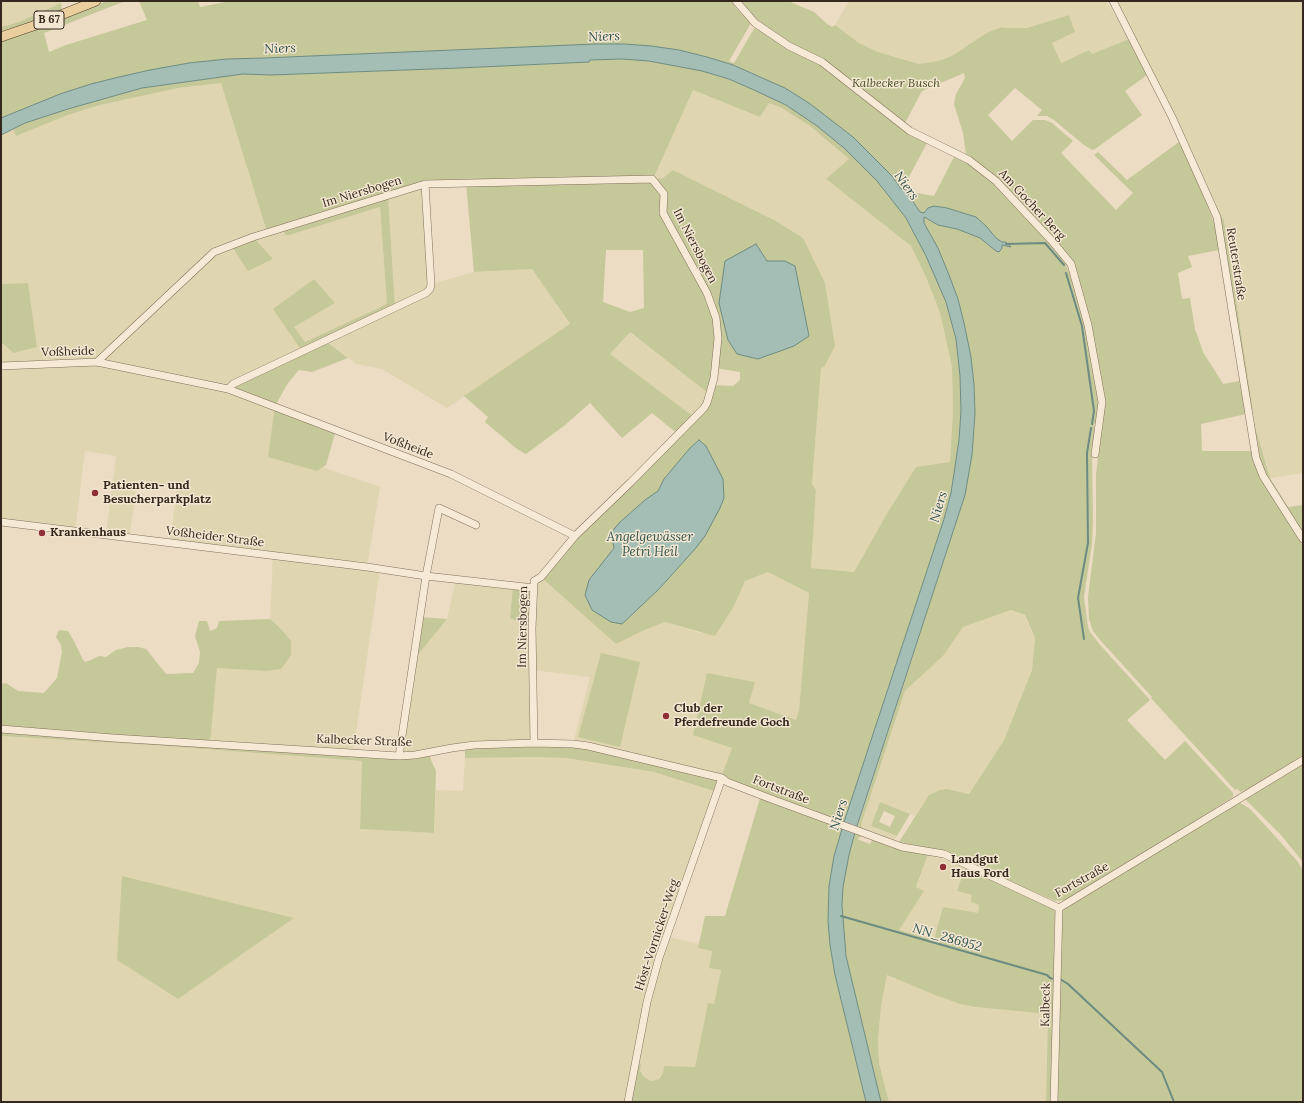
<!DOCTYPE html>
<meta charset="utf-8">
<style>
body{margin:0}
#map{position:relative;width:1304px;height:1103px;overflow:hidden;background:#ebdcc3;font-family:Lora,serif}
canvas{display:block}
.frame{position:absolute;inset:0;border:2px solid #35281e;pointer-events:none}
</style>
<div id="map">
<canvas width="1304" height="1103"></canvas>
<div class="frame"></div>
</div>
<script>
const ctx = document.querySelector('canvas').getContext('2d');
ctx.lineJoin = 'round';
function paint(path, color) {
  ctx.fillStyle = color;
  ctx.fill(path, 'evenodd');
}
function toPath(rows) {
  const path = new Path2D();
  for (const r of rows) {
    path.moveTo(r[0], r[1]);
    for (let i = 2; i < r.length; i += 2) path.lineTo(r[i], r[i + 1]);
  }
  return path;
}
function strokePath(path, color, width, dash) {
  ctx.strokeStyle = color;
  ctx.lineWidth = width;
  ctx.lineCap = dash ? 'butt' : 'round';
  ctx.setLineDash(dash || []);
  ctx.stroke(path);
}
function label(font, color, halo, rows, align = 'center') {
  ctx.font = font + ' Lora,serif';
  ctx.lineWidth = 3;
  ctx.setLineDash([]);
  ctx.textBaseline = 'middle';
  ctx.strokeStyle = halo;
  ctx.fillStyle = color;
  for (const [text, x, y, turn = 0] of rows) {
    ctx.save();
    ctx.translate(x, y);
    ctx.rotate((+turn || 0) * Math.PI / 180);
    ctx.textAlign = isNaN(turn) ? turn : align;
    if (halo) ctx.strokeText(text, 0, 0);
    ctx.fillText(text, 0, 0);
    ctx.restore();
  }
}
const farmland = toPath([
 [1,1,61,1,61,3,19,22,1,27],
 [849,1,1106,1,1122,25,1129,39,1092,54,1089,50,1060,63,1051,43,1075,32,1069,15,1027,28,1004,28,988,32,952,56,938,61,919,64,878,52,859,43,835,25],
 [1115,1,1303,1,1303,473,1270,478,1255,426,1224,221,1176,116],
 [221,83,267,232,282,228,286,236,380,207,387,304,305,342,293,327,334,303,314,279,274,309,302,351,275,406,317,471,322,467,380,487,367,567,380,569,353,753,210,744,217,667,265,671,281,629,270,619,273,556,170,543,177,486,138,480,129,538,106,535,116,456,85,451,75,531,1,522,1,344,25,351,37,346,28,283,1,284,1,135,13,129,16,136,68,115,100,105,178,88],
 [693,90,760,117,769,103,780,107,810,126,850,159,826,179,911,246,926,277,940,313,952,367,953,409,950,462,885,517,854,572,811,568,816,490,812,484,821,368,824,367,803,238,776,221,673,170,663,178,652,179],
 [425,184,432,284,474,272,532,269,570,325,447,408,382,369,356,364,326,340,395,308,388,195],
 [629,332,709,394,694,417,610,354],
 [768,572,809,593,799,710,796,720,748,703,755,682,707,673,732,748,722,778,573,744,590,677,533,670,534,743,399,756,413,661,447,619,456,579,513,586,510,618,534,581,541,577,642,631,665,622,701,633,734,606,745,581],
 [1011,610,1024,615,1035,638,1032,670,1004,740,969,794,947,789,929,795,915,816,880,802,871,826,897,836,894,841,864,830,861,825,905,691,943,656,963,627],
 [1,736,165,746,362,761,360,829,434,833,436,790,463,791,465,758,535,757,566,758,654,772,717,792,669,937,699,944,698,948,712,951,709,967,721,970,714,1004,708,1003,695,1067,664,1066,663,1073,658,1079,651,1081,644,1078,640,1071,628,1102,1,1102],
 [294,918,178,999,117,960],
 [928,854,954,863,965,868,957,891,972,895,979,904,978,913,934,940,898,930,924,891,916,888],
 [887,975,935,995,960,1004,975,1007,1048,1014,1046,1102,889,1102,879,1063,878,1040,881,1006]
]);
const green = toPath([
 [107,1,127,1,120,3,44,33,49,52,66,45,147,20,139,1,198,1,200,7,225,2,225,1,734,1,735,7,751,23,729,61,734,63,755,27,787,49,821,65,885,116,904,130,927,143,903,188,906,191,934,196,954,157,969,164,997,185,1067,262,1066,264,1068,271,1071,272,1086,325,1096,382,1099,411,1098,421,1094,424,1094,428,1097,432,1092,453,1093,522,1092,544,1084,597,1088,627,1090,632,1101,646,1150,700,1127,720,1165,760,1185,741,1233,793,1233,797,1079,894,1065,900,1055,901,939,850,899,842,929,795,940,790,947,789,969,794,1004,740,1032,670,1035,638,1025,615,1011,610,963,627,943,656,905,691,861,825,864,830,857,828,965,495,972,455,975,413,974,385,971,357,958,299,938,248,924,223,924,217,938,225,957,229,980,238,996,251,999,251,1002,245,1010,246,1002,243,996,238,987,227,976,217,947,208,934,206,924,213,920,212,912,199,901,189,892,176,853,137,809,103,785,88,733,65,707,57,679,50,624,44,264,58,227,59,189,63,150,70,91,84,60,94,1,118,1,40],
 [740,1,788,1,814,12,827,24,832,27,835,25,859,43,878,52,919,64,938,61,952,56,988,32,1003,27,1004,28,1027,28,1069,15,1075,32,1052,43,1061,63,1089,50,1092,54,1129,39,1147,75,1125,91,1142,115,1095,149,1092,150,1084,145,1054,120,1047,116,1037,116,1042,110,1015,88,988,115,1012,141,1033,120,1045,120,1052,123,1073,141,1061,153,1116,210,1133,193,1094,155,1098,152,1127,180,1179,142,1204,196,1215,225,1219,250,1188,256,1192,267,1178,273,1182,299,1190,298,1195,329,1203,352,1223,384,1239,381,1246,414,1201,424,1202,451,1253,451,1265,484,1303,546,1303,755,1251,787,1241,792,1237,789,1235,790,1151,698,1152,697,1101,641,1093,631,1089,619,1088,597,1096,533,1096,475,1104,401,1074,263,966,155,963,133,954,104,956,94,965,78,964,73,922,91,905,123,759,22],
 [61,3,62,9,60,12,1,33,1,27,19,22],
 [622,59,649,61,702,71,729,79,754,90,786,105,817,126,844,148,877,181,906,218,926,256,946,302,956,339,960,376,961,411,959,440,951,493,944,519,845,819,834,856,829,886,828,921,830,945,835,975,866,1102,628,1102,636,1063,641,1064,640,1071,644,1077,651,1081,659,1079,663,1073,664,1066,695,1067,708,1003,714,1004,721,970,709,968,712,951,698,948,705,916,725,916,761,795,722,778,717,792,654,772,566,758,535,757,465,758,465,746,573,744,721,778,732,748,693,735,707,673,755,682,749,703,796,720,799,710,809,593,768,572,745,581,734,606,715,636,665,622,642,631,616,644,541,577,575,536,678,434,652,413,622,438,590,403,565,425,526,454,517,449,485,422,488,417,464,396,570,324,532,269,474,272,466,183,425,184,388,195,395,308,326,341,348,358,312,372,299,370,288,383,275,406,336,430,326,465,317,471,268,457,275,406,228,389,302,351,273,309,314,279,335,303,294,327,305,342,387,304,380,207,286,236,282,228,267,232,221,83,178,88,100,105,68,115,16,136,13,129,25,123,68,109,142,88,243,74,271,75,459,68,589,62,589,60],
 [693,90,760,117,769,103,780,107,810,126,849,159,826,179,911,246,926,277,940,313,952,367,953,409,950,462,916,467,885,517,854,572,811,568,816,490,812,484,821,368,824,367,835,346,825,283,803,238,776,221,673,170,663,178,653,179],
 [756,244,767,261,795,266,809,336,758,359,737,354,728,340],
 [606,250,643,250,644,308,630,312,603,302],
 [630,332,709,394,694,417,610,354],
 [715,368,740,372,740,380,733,386,712,385],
 [699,440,706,446,719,471,695,549,659,589,622,624,590,580,614,548,611,533,619,523,645,500,658,491,664,479,690,448],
 [1216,205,1224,221,1253,411,1247,391,1221,224],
 [253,237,273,259,248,271,231,245],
 [28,283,37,347,14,353,3,344,1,344,1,284],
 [1255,426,1270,478,1288,507,1303,505,1303,535,1263,470,1260,458],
 [513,586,534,588,532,628,510,618],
 [420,617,447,619,413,661],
 [270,619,281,629,291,641,291,655,281,669,265,671,217,668,210,744,370,755,429,752,431,760,436,771,434,833,360,829,362,761,165,746,1,736,1,684,6,683,18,691,44,693,57,678,62,652,61,645,56,637,59,630,68,631,75,643,83,660,85,662,91,660,99,656,106,657,116,650,128,647,138,647,146,649,166,674,193,673,199,663,200,652,195,636,199,621,207,621,210,631,217,628,219,621],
 [601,653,640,662,620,747,578,737],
 [1303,763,1303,862,1281,835,1244,798,1247,798],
 [880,802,910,814,897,836,871,826],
 [884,811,895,816,890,827,879,822],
 [1238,802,1249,808,1275,836,1297,861,1303,870,1303,1102,1057,1102,1061,915,1064,909],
 [855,832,862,836,857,839,870,844,872,840,894,848,928,854,916,887,924,891,899,930,934,940,943,907,978,913,979,905,971,902,972,895,957,891,965,868,1055,910,1051,1102,1046,1102,1048,1014,975,1007,960,1004,935,995,887,975,881,1006,878,1040,879,1063,889,1102,881,1102,846,956,844,939,842,905,843,887,849,855],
 [122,876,294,918,178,999,117,960]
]);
const water = toPath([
 [595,44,624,44,651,46,679,50,707,57,733,65,785,88,809,103,853,137,892,176,901,189,906,191,920,212,924,213,928,208,934,206,947,208,976,217,987,227,996,238,1002,242,1006,242,1011,247,1002,245,1002,248,999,252,996,251,980,238,957,229,938,225,926,218,924,217,924,223,938,248,949,275,958,299,964,323,971,357,974,385,975,413,972,455,965,495,855,832,849,855,843,887,842,905,846,956,881,1102,866,1102,835,975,830,945,828,921,829,886,834,856,845,819,944,519,951,493,959,440,961,411,960,376,956,339,946,302,926,256,906,218,877,181,844,148,817,126,786,105,754,90,729,79,702,71,649,61,622,59,590,60,589,62,459,68,271,75,243,74,142,88,68,109,25,123,1,135,1,118,60,94,91,84,119,77,150,70,189,63,227,59,264,58,595,44],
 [756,244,767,261,785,261,795,266,809,336,794,346,758,359,737,354,728,340,719,303,725,261,756,244],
 [699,440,706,446,723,479,724,498,720,508,705,536,695,549,659,589,622,624,611,622,592,610,585,595,589,580,614,548,611,533,619,523,645,500,658,491,664,479,690,448,699,440]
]);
const stream = toPath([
 [1006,244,1045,243,1064,265],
 [1066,273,1082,326,1094,411,1092,424],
 [1084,639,1078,598,1088,543,1087,453,1091,428],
 [841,916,1047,975,1050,978,1054,979],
 [1060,979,1068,984,1162,1072,1174,1102]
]);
const minor = toPath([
 [736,1,755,23,789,46,822,62,910,131,969,160,996,181,1052,241,1071,264,1088,325,1102,402,1095,454],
 [1113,1,1172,117,1217,217,1243,378,1256,458,1263,476,1303,539],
 [97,362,214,252,253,237,425,184,652,179,664,194,663,213,707,293,716,318,718,338,714,378,707,403,704,408,631,482,575,536,541,577,534,581,532,628,534,743],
 [1,366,97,362,228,389,451,474,575,536],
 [228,389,233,384,426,293,430,289,431,284,425,184],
 [1,522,367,567,426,576,534,588],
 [1,729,113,738,399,756,415,755,452,748,474,745,534,743,573,744,588,746,722,778,727,782,774,800,902,847,944,854,1059,908],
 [399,756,426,576,439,508,476,525],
 [1059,908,1303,760],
 [628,1102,647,1002,659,958,722,778],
 [1054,1102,1059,908]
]);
const major = toPath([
 [1,37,33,26,96,1]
]);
const markers = [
 [95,493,4,"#8e3036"],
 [42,533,4,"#8e3036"],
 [666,716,4,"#8e3036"],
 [943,867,4,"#8e3036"]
];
const shields = [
 [49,20,30]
];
const shieldNames = [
 ["B 67",49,20]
];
const parkNames = [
 ["Kalbecker Busch",896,84]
];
const streetNames = [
 ["Im Niersbogen",362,192,-17],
 ["Am Gocher Berg",1032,205,47],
 ["Im Niersbogen",695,246,63],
 ["Reuterstraße",1236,264,81],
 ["Voßheide",68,352,-2],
 ["Voßheide",408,446,21],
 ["Voßheider Straße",215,537,7],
 ["Im Niersbogen",523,627,-89],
 ["Kalbecker Straße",364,741,2],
 ["Fortstraße",781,790,21],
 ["Fortstraße",1082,880,-29],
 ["Höst-Vornicker-Weg",657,935,-72],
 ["Kalbeck",1046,1005,-89]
];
const poiNames = [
 ["Patienten- und",103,486],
 ["Besucherparkplatz",103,500],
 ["Krankenhaus",50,533],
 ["Club der",674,709],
 ["Pferdefreunde Goch",674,723],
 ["Landgut",951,860],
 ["Haus Ford",951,874]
];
const waterNames = [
 ["Niers",604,37,-2],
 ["Niers",280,49,-2],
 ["Niers",906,186,54],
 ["Niers",939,507,-73],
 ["Angelgewässer",650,537],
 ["Petri Heil",650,552],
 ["Niers",839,815,-72],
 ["NN_286952",947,938,16]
];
paint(farmland, '#e0d5b1');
paint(green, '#c5c898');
paint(water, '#a5beb5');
strokePath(water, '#6d8b82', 1);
strokePath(stream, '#6d8b82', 2);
strokePath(minor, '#846e5b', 8);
strokePath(major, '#523d2f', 10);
strokePath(minor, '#f6ead6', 7);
strokePath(major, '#ebce9d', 9);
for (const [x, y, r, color] of markers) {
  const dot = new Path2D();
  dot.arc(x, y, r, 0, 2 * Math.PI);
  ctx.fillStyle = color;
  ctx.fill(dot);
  strokePath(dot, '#f3e7d2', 1.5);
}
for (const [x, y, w] of shields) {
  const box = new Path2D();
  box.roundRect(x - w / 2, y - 9, w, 18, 3);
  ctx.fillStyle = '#f3e7d2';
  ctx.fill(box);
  strokePath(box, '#35281e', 1);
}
label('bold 11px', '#35281e', null, shieldNames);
label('italic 12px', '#484f26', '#f3e7d2', parkNames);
label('12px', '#35281e', '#f3e7d2', streetNames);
label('bold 12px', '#35281e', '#f3e7d2', poiNames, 'left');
label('italic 13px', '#2f534f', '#f3e7d2', waterNames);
</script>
